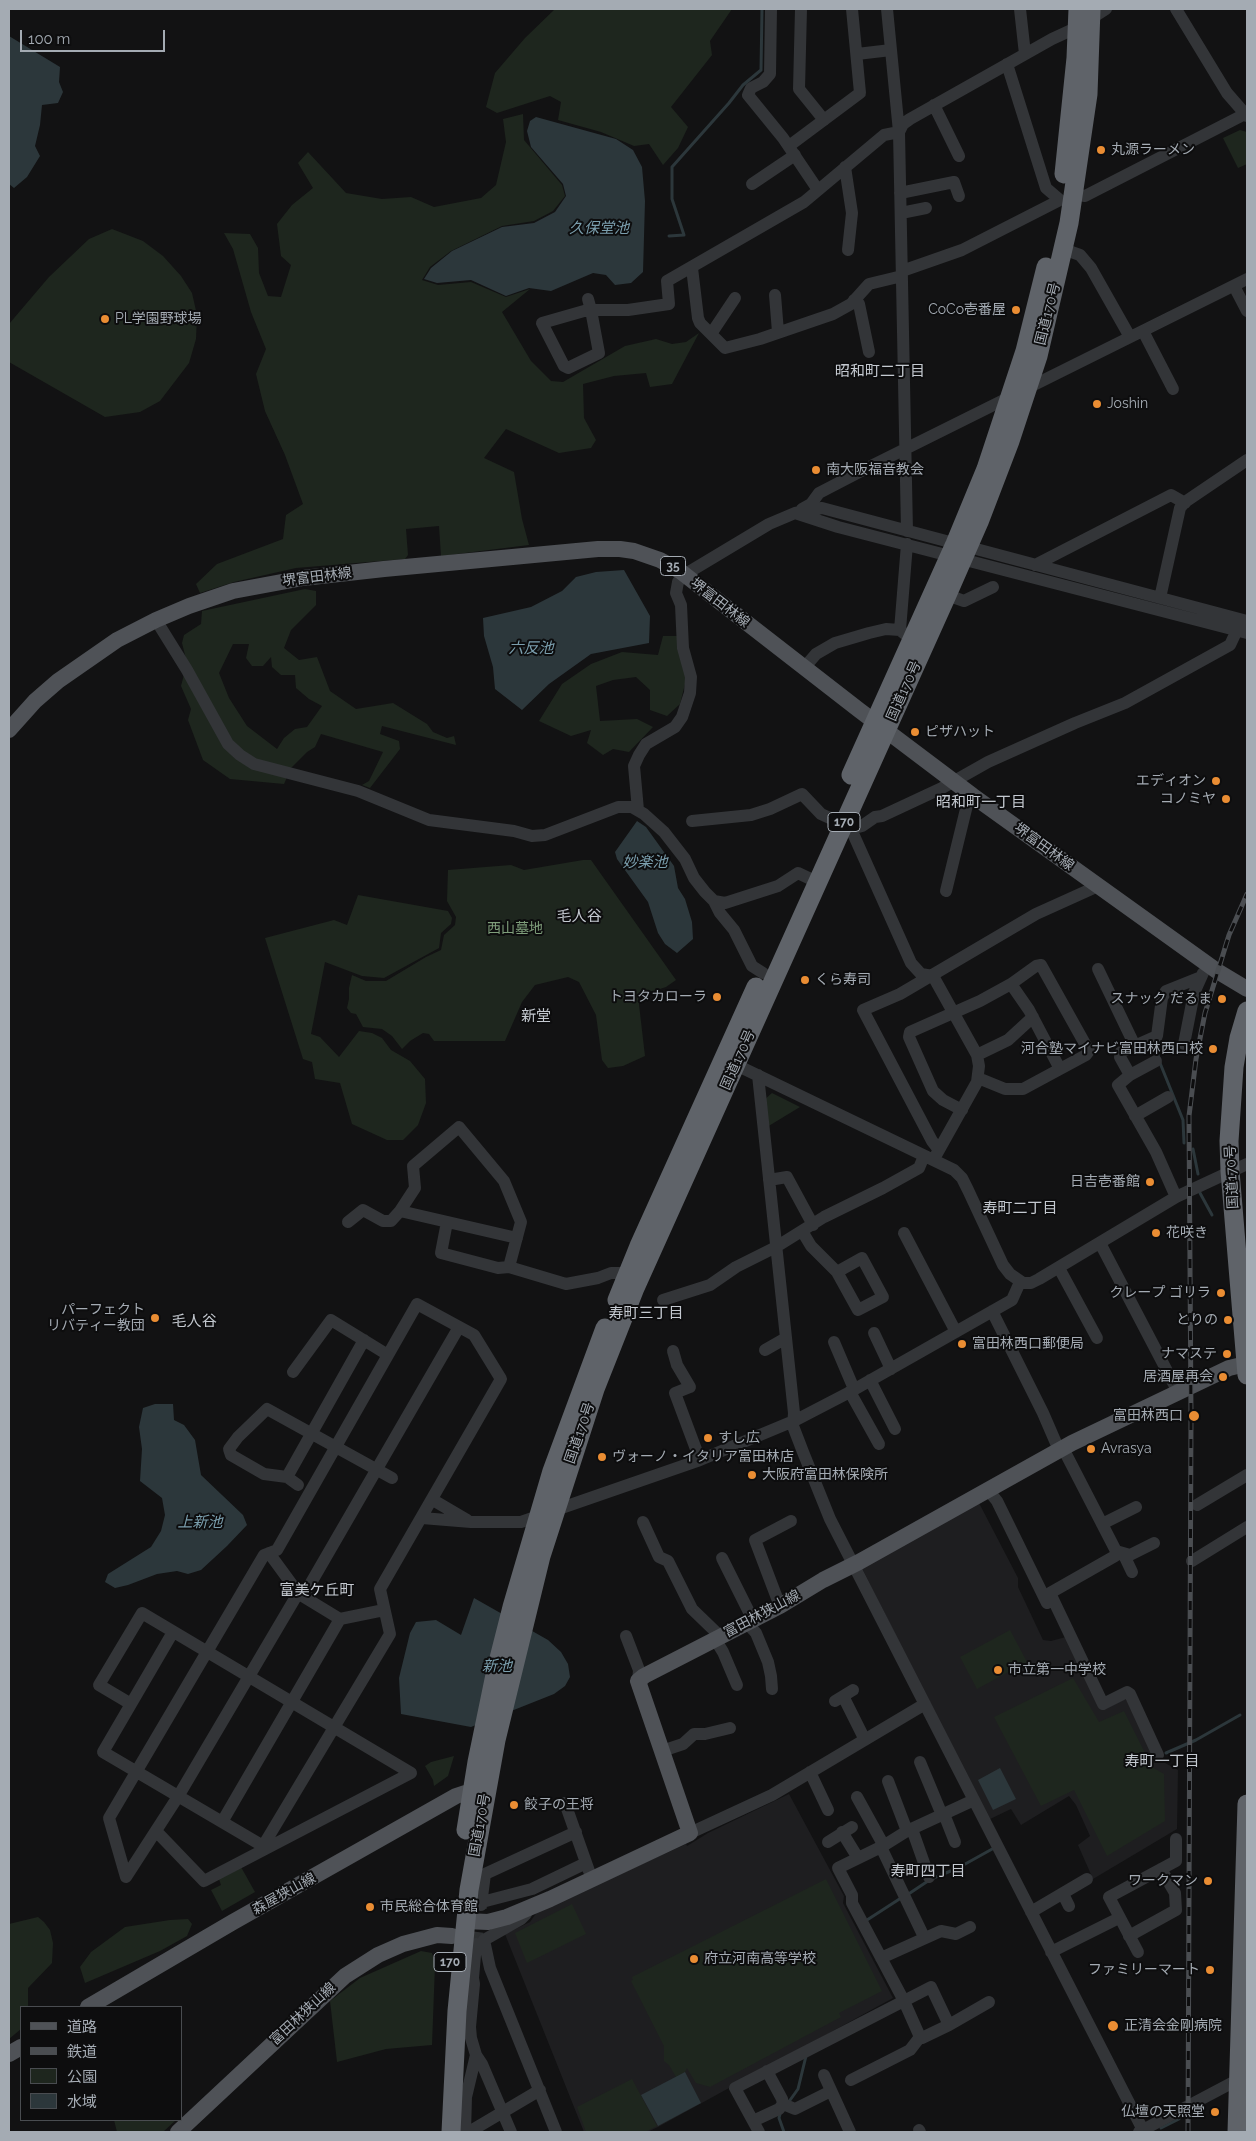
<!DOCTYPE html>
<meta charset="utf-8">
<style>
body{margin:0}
#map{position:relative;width:1256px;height:2141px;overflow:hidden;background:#121213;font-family:Raleway,"Noto Sans JP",sans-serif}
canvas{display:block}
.frame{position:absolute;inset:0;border:10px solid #a4abb3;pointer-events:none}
.legend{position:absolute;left:20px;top:2006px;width:162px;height:115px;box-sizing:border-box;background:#0d0d0e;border:1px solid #494c50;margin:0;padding:6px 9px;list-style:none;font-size:15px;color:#a4abb3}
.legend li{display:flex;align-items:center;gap:10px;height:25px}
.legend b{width:25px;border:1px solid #494c50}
.scale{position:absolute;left:20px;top:30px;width:145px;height:22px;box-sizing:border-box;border:2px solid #a4abb3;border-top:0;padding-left:6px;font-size:15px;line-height:18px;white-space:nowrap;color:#a4abb3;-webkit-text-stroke:4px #0d0d0e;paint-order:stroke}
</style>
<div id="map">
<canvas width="1256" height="2141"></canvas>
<div class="frame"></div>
<ul class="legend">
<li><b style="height:6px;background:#4f5257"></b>道路</li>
<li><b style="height:6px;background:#4a4d51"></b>鉄道</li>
<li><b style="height:14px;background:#1e261e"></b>公園</li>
<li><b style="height:14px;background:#2c373b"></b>水域</li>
</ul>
<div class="scale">100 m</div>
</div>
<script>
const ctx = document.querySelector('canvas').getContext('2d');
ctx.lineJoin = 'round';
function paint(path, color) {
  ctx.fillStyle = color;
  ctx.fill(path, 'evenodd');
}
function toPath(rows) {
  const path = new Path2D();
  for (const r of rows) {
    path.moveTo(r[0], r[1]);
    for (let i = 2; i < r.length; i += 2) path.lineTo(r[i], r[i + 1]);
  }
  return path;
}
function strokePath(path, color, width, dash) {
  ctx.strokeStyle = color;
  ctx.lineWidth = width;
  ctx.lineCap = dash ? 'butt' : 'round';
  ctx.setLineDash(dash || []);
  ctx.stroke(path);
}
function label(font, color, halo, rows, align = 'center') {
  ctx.font = font + ' Raleway,"Noto Sans JP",sans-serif';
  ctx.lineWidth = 4;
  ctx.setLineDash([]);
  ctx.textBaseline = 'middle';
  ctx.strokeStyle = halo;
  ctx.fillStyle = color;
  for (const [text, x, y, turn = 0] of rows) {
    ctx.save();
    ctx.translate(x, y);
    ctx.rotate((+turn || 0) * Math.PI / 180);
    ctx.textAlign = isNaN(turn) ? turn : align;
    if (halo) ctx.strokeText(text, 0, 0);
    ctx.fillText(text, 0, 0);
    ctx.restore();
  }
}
const built = toPath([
 [979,1503,1018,1578,1018,1587,1043,1640,1051,1641,1066,1637,1104,1709,1125,1699,1131,1704,1154,1757,1178,1770,1177,1829,1093,1879,1078,1845,1090,1836,1076,1805,1069,1796,1021,1825,1011,1809,988,1820,862,1568],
 [789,1794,844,1896,843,1903,893,1998,658,2127,647,2132,584,2132,505,1934,530,1922,537,1912,686,1844,687,1846,708,1833]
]);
const green = toPath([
 [555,9,732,9,710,41,712,55,671,107,688,127,678,148,663,165,649,144,634,146,601,132,558,120,561,102,550,96,497,113,486,107,495,73,525,38],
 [523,114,524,140,562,185,565,196,553,211,534,221,502,226,451,251,430,267,422,280,438,285,471,282,506,297,530,289,502,312,531,361,551,381,563,382,625,346,656,339,672,344,686,342,699,333,672,384,650,387,646,373,614,376,583,384,584,418,596,440,591,448,559,453,506,429,484,458,514,472,522,519,529,545,441,556,439,526,406,529,408,555,405,559,296,568,234,582,200,593,196,584,217,564,283,539,286,515,303,504,285,455,265,411,256,374,266,349,251,312,233,249,224,233,250,234,258,248,259,273,268,296,281,297,291,265,281,256,277,224,292,205,313,188,298,163,308,152,346,193,382,199,411,197,434,207,481,198,496,185,506,142,503,119],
 [1240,130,1247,132,1247,164,1238,168,1223,138],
 [112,229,143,241,163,256,181,276,192,293,197,315,196,339,189,363,160,401,140,412,105,417,9,362,9,324,49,277,89,239],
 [305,589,316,591,316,605,291,630,284,648,299,660,317,657,330,691,356,709,393,703,427,724,433,732,447,738,454,736,456,745,382,726,380,734,399,741,400,749,370,788,362,785,369,781,383,752,321,734,315,747,307,752,291,768,284,784,230,779,203,760,188,720,191,709,181,686,187,663,182,643,184,635,201,624,202,611],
 [233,644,249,644,246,658,252,666,263,666,271,657,272,667,281,675,295,675,296,688,309,699,322,706,307,727,295,729,284,738,277,749,247,726,229,698,219,673],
 [663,636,677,636,686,680,680,704,667,716,650,710,650,690,636,677,613,680,596,686,600,721,637,719,653,727,629,752,613,749,603,755,587,743,591,730,571,736,539,721,562,684,591,664,622,652,658,655],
 [583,860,591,860,676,980,666,987,638,996,645,1056,623,1066,608,1068,602,1060,596,1015,579,982,568,977,535,985,522,1002,505,1041,434,1041,429,1034,423,1033,410,1041,402,1049,392,1036,382,1029,363,1027,356,1014,351,1013,347,1008,349,999,349,988,352,975,366,981,386,981,426,957,441,950,444,935,455,925,456,917,447,901,448,870,511,865,524,870],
 [358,895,448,911,452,918,451,924,441,933,439,948,384,978,362,976,325,962,311,1034,320,1037,339,1057,359,1031,372,1033,382,1038,391,1050,410,1061,425,1079,426,1103,418,1125,403,1140,387,1140,352,1124,340,1083,315,1079,312,1062,303,1059,265,938,334,920,347,925],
 [772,1093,800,1107,767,1127,765,1099],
 [1010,1630,1027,1662,977,1689,960,1657],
 [1073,1678,1099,1722,1124,1711,1152,1767,1164,1774,1165,1821,1107,1856,1074,1790,1041,1806,994,1717],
 [454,1756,448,1776,434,1786,433,1780,425,1766,431,1762],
 [241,1867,255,1892,222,1911,211,1890,221,1885,219,1879],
 [826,1879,882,1991,839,2013,841,2017,710,2087,696,2083,687,2068,685,2072,676,2077,669,2065,664,2061,664,2046,631,1981,633,1980,632,1977],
 [572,1904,586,1934,527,1963,515,1933],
 [38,1917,44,1922,50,1930,53,1943,52,1963,28,1988,28,2007,21,2007,21,2029,9,2039,9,1924],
 [188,1919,192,1924,187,1936,160,1951,85,1983,80,1967,91,1952,125,1927,170,1920],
 [421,1951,432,1953,435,1965,432,2045,386,2049,337,2062,330,2001,360,1978],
 [632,2079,657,2126,645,2132,586,2132,577,2107],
 [114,2120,176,2120,163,2132,117,2132]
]);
const water = toPath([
 [9,36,60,67,59,82,63,92,58,103,42,105,40,125,35,146,40,156,27,177,14,188,9,184],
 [536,117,616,139,633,150,642,167,645,201,643,272,631,283,615,285,606,275,593,273,551,291,529,288,506,296,471,280,437,283,424,279,431,268,452,251,502,227,534,223,555,212,566,196,563,184,531,147,527,131,530,121],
 [624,570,650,616,649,643,591,654,549,684,522,710,495,689,493,667,484,636,483,618,531,607,562,591,576,577,596,572],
 [637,821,646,827,674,866,678,888,685,899,692,922,693,939,677,953,665,944,658,933,648,902,617,859,615,852],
 [155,1404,173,1404,174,1420,184,1425,195,1440,201,1475,243,1515,247,1525,227,1546,201,1570,188,1574,177,1571,157,1574,128,1585,115,1588,105,1582,108,1574,151,1547,161,1531,165,1515,162,1498,140,1481,142,1449,139,1427,143,1408],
 [474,1598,548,1640,561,1652,568,1664,570,1677,565,1686,554,1694,471,1727,401,1714,399,1678,410,1633,416,1622,436,1620,461,1635],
 [1000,1768,1016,1799,993,1810,978,1780],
 [685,2072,701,2103,658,2126,641,2095]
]);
const stream = toPath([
 [669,236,684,235,672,199,672,167,729,103,743,85,761,70,762,9],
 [1154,1040,1160,1063,1183,1120,1184,1143],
 [1193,1149,1198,1174],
 [1200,1193,1212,1215],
 [1166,1753,1196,1740,1240,1715],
 [907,1895,931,1879,958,1868,994,1848],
 [867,1920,901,1898],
 [788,2103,798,2089,806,2056],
 [780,2114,779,2118,784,2132],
 [1161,2128,1179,2119]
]);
const minorTunnel = toPath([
 [476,1944,481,1905]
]);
const minor = toPath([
 [771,9,770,74,763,82,751,88,748,95,783,138,818,190],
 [801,9,799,89,824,120],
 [887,9,899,132,907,531],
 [1020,9,1025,54],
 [1176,9,1227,93,1247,116],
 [857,54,891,50],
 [934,105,959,156],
 [899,132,903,124,910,119,1052,39,1078,27,1106,9],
 [789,146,860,93,852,9],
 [845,167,852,213,848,250],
 [752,184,795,155],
 [900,193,954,182,959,196],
 [1073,194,1085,196,1247,113],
 [901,213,926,208],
 [1063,249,1080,255,1091,268,1130,337],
 [692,268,698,318,700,323,725,348,760,339,833,314,851,304,869,284,902,276],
 [902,271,962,250,1060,200,1046,188,1007,64],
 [1234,286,1247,311],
 [775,295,778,332],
 [588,299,591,310,628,310,669,304,667,281,804,202,884,135,899,132],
 [854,300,859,304,869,352],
 [591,310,599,353,568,368,564,366,542,323,584,311,591,310],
 [1143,331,1173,389],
 [711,334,735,298],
 [802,509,811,504,819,493,871,466,1247,279],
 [795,513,838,527,1247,633],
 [1035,565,1171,495,1185,503],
 [947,595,964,601,993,587],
 [1160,598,1180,508,1185,502,1247,460],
 [156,620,187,670,228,744,240,755,254,764,358,791,429,820,514,831,532,836,545,835,618,807,632,807,644,814,664,832,685,859,694,878,705,892,714,901,720,913,734,930,752,966,763,973],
 [900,630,907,544],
 [804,668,816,654,835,643,869,633,886,629,900,630,911,639],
 [638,810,634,766,639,755,646,744,675,727,682,717,690,693,691,677,683,648,681,605,676,593,678,582,684,575,769,524,795,513,822,508,1247,621],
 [692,821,751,815,770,809,802,794,821,814,832,819],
 [845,825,851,829,911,963,921,974,933,976,977,1055,979,1066,977,1082,935,1157],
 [851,829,862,826,875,817,882,816,942,788,988,762,1075,723,1125,703,1230,645,1237,630],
 [946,891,968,801,973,796],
 [714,901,725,903,778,886,798,873,817,882],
 [1098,969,1135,1046],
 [1011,984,1029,1010,1060,1069],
 [1184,1044,1194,993,1203,973],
 [977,1055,1008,1040,1033,1017],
 [1156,1061,1130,1075,1118,1085,1156,1152,1176,1197],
 [730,1062,954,1170,962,1178,968,1190,1003,1265,1010,1274,1023,1283,1031,1283,1039,1279,1176,1197,1247,1164],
 [758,1075,794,1413,793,1426,803,1452,830,1519,1144,2132],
 [1130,1075,1120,1057,1121,1052,1157,1036,1162,998,1166,991,1201,977],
 [962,1110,943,1100,933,1091,909,1037,910,1032,980,1001,1011,984,1036,966,1041,965,1089,1051,1086,1055,1023,1089,1005,1089,978,1078],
 [1135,1116,1168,1097],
 [939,1150,932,1141,863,1010,900,994,1036,914,1098,886],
 [769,1180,787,1177,813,1225],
 [400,1211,517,1238],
 [348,1222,363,1210,383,1221,391,1221,400,1211,415,1188,413,1166,459,1127,504,1181,521,1222,509,1267],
 [447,1222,441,1253,498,1268,509,1267,566,1284,598,1278,611,1273,620,1273,634,1280],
 [802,1231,811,1246,837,1272,858,1310,883,1297,862,1258,837,1272],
 [904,1233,956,1332],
 [1100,1243,1178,1392],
 [1059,1268,1097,1338],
 [663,1300,710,1285,736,1267,776,1247,824,1217,883,1188,919,1168,924,1156],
 [992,1311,1043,1413,1059,1450,1066,1454,1116,1551,1130,1555,1154,1543],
 [874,1333,891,1369],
 [834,1342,854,1389],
 [765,1350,786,1338],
 [673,1351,677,1365,690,1387,675,1393,700,1460],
 [293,1372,331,1320,388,1355],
 [870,1380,895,1429],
 [850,1392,879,1444],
 [287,1477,364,1340],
 [298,1485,287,1477,264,1474,231,1455,229,1449,238,1437,267,1409,392,1478],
 [988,1490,997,1501,1047,1603],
 [433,1500,467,1520],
 [1197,1505,1247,1475],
 [422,1518,471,1522,521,1522,700,1460,796,1420,848,1393,1012,1300,1020,1282],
 [643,1522,659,1557,668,1561,692,1609,720,1636],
 [1102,1524,1136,1507],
 [1116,1551,1115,1556,1108,1560,1050,1593,1103,1704,1127,1692,1130,1694,1158,1755],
 [269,1553,299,1594,340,1619,384,1610],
 [1123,1553,1132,1572],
 [722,1558,753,1620],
 [1192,1561,1247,1527],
 [780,1606,755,1540,791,1521],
 [747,1623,756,1633,768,1662,771,1676,772,1689],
 [173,1632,103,1752,263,1846,265,1849],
 [626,1636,639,1670,638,1681],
 [715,1639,723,1652,737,1685],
 [843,1696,865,1740],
 [835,1701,853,1690],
 [131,1704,99,1685,142,1613,411,1773,204,1881,156,1831],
 [662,1751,683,1744,694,1734,705,1734,730,1728],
 [920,1762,942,1815],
 [810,1772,828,1810],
 [888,1781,907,1831],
 [857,1797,884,1846],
 [974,1800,907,1831,883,1846,838,1868,852,1895,852,1903,904,2001,920,2037,922,2038,949,2025,989,2002],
 [565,1803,589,1871],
 [944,1814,955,1842],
 [222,1822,340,1619],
 [912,1829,929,1877],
 [842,1832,858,1858],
 [690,1833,772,1795,925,1704],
 [828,1842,852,1827],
 [263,1846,390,1634,380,1589,501,1379,474,1335,417,1304,277,1550,264,1555,109,1818,126,1877,179,1795,297,1595,308,1588,459,1327],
 [881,1847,924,1937],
 [1063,1894,1069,1906],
 [482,1902,532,1889,586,1863],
 [481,1905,485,1874,576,1832],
 [526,1909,526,1914,521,1919,484,1940,490,1968,556,2132],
 [1031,1912,1087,1879],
 [1129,1936,1176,1910,1175,1893,1161,1869],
 [476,1944,473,1978,474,1984,470,2027,471,2038,476,2055,482,2064,511,2132],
 [1051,1952,1119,1918],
 [1138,1952,1109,1897,1176,1861,1176,1839],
 [881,1958,941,1931,956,1934,970,1927],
 [767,2071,782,2099,783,2104],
 [824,2075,850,2132],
 [851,2080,910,2050,920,2037],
 [783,2104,795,2109,831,2091],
 [753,2121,779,2109,783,2104],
 [919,2130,920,2132],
 [465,2132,466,2097,476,2055],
 [469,2132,540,2090],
 [759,2132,735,2088,931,1987,949,2025],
 [1139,2132,1243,2077]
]);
const major = toPath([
 [9,730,35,701,58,681,117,640,156,620,189,606,233,591,303,578,384,569,598,549,620,549,634,551,660,560,680,571,859,710,973,796,1217,971,1247,989],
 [466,1921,488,1922,507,1917,550,1899,690,1833,638,1681,644,1676,780,1606,823,1580,859,1562,1072,1443,1229,1368,1246,1364],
 [88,2007,233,1922,456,1796,465,1793,483,1796],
 [9,2054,21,2047],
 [178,2132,345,1976,378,1955,403,1944,437,1935,452,1936]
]);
const highway = toPath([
 [1064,174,1076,58,1078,9],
 [851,775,955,544,986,469,1025,351,1046,267],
 [1247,1011,1239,1038,1234,1067,1229,1141,1230,1171,1247,1375],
 [617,1300,639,1246,756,987],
 [466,1830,477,1762,496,1670,512,1607,552,1471,605,1328],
 [451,2132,457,2011,469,1890,496,1740,541,1556,595,1389,635,1288,947,595,979,522,1010,441,1038,356,1069,223,1088,94,1091,9],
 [1237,2132,1247,1804]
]);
const rail = toPath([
 [1188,2132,1191,1417,1189,1116,1196,1059,1205,1013,1229,935,1247,894]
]);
const markers = [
 [1101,150,5,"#ea8d33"],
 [1016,310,5,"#ea8d33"],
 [105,319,5,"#ea8d33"],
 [1097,404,5,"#ea8d33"],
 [816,470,5,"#ea8d33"],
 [915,732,5,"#ea8d33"],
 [1216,781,5,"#ea8d33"],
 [1226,799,5,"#ea8d33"],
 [805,980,5,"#ea8d33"],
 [717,997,5,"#ea8d33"],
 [1222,999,5,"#ea8d33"],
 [1213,1049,5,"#ea8d33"],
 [1150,1182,5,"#ea8d33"],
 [1156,1233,5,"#ea8d33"],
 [1221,1293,5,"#ea8d33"],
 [155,1318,5,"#ea8d33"],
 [1228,1320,5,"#ea8d33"],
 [962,1344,5,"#ea8d33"],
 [1227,1354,5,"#ea8d33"],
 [1223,1377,5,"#ea8d33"],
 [1194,1416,6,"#ea8d33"],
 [708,1438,5,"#ea8d33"],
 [1091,1449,5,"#ea8d33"],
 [602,1457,5,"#ea8d33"],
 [752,1475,5,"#ea8d33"],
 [998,1670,5,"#ea8d33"],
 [514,1805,5,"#ea8d33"],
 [1208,1881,5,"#ea8d33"],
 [370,1907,5,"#ea8d33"],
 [694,1959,5,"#ea8d33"],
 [1210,1970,5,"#ea8d33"],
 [1113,2026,6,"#ea8d33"],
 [1215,2112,5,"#ea8d33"]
];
const shields = [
 [673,566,25],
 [844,822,32],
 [450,1962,32]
];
const shieldNames = [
 ["35",673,566],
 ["170",844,822],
 ["170",450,1962]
];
const poiNames = [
 ["丸源ラーメン",1111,150],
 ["CoCo壱番屋",1006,310,"right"],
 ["PL学園野球場",115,319],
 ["Joshin",1107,404],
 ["南大阪福音教会",826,470],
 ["ピザハット",925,732],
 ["エディオン",1206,781,"right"],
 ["コノミヤ",1216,799,"right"],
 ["くら寿司",815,980],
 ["トヨタカローラ",707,997,"right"],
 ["スナック だるま",1212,999,"right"],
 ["河合塾マイナビ富田林西口校",1203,1049,"right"],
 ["日吉壱番館",1140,1182,"right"],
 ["花咲き",1166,1233],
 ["クレープ ゴリラ",1211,1293,"right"],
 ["パーフェクト",145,1310,"right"],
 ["リバティー教団",145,1326,"right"],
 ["とりの",1218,1320,"right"],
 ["富田林西口郵便局",972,1344],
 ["ナマステ",1217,1354,"right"],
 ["居酒屋再会",1213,1377,"right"],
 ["富田林西口",1183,1416,"right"],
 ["すし広",718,1438],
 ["Avrasya",1101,1449],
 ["ヴォーノ・イタリア富田林店",612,1457],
 ["大阪府富田林保険所",762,1475],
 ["市立第一中学校",1008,1670],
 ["餃子の王将",524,1805],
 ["ワークマン",1198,1881,"right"],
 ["市民総合体育館",380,1907],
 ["府立河南高等学校",704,1959],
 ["ファミリーマート",1200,1970,"right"],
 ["正清会金剛病院",1124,2026],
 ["仏壇の天照堂",1205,2112,"right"]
];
const streetNames = [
 ["国道170号",1048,314,-76],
 ["堺富田林線",317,577,-7],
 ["堺富田林線",720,603,38],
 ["国道170号",904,691,-66],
 ["堺富田林線",1044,847,36],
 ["国道170号",738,1060,-66],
 ["国道170号",1232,1177,-93],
 ["国道170号",580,1433,-71],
 ["富田林狭山線",762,1614,-28],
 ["国道170号",480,1825,-80],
 ["森屋狭山線",284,1894,-29],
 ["富田林狭山線",303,2014,-43]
];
const parkNames = [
 ["西山墓地",515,929]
];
const waterNames = [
 ["久保堂池",599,228],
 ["六反池",531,648],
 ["妙楽池",645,862],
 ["上新池",200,1522],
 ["新池",497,1666]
];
const neighbourhoodNames = [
 ["昭和町二丁目",880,371],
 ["昭和町一丁目",981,802],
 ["毛人谷",579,916],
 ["新堂",536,1016],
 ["寿町二丁目",1020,1208],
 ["寿町三丁目",646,1313],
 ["毛人谷",194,1321],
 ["富美ケ丘町",317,1590],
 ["寿町一丁目",1162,1761],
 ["寿町四丁目",928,1871]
];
paint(built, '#1e1e20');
paint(green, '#1e261e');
paint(water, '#2c373b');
strokePath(stream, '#2c373b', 3);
strokePath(minorTunnel, '#2f3133', 12, [12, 6]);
strokePath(minor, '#333538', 12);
strokePath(major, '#4f5257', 16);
strokePath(highway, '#5f6369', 19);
strokePath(rail, '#4a4d51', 5);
strokePath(rail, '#0d0d0e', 3, [9]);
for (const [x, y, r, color] of markers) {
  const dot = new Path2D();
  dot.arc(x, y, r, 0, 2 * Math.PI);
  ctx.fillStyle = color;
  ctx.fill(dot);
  strokePath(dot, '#0d0d0e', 2);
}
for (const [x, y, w] of shields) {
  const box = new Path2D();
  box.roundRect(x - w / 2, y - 9.5, w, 19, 4);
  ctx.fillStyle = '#0d0d0e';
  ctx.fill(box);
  strokePath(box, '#a4abb3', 1);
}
label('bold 12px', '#a4abb3', null, shieldNames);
label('14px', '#a4abb3', '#0d0d0e', poiNames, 'left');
label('14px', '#a4abb3', '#0d0d0e', streetNames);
label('14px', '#7f9e7b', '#0d0d0e', parkNames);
label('italic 15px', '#7b9fae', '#0d0d0e', waterNames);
label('15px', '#c4c9d0', '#0d0d0e', neighbourhoodNames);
</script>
